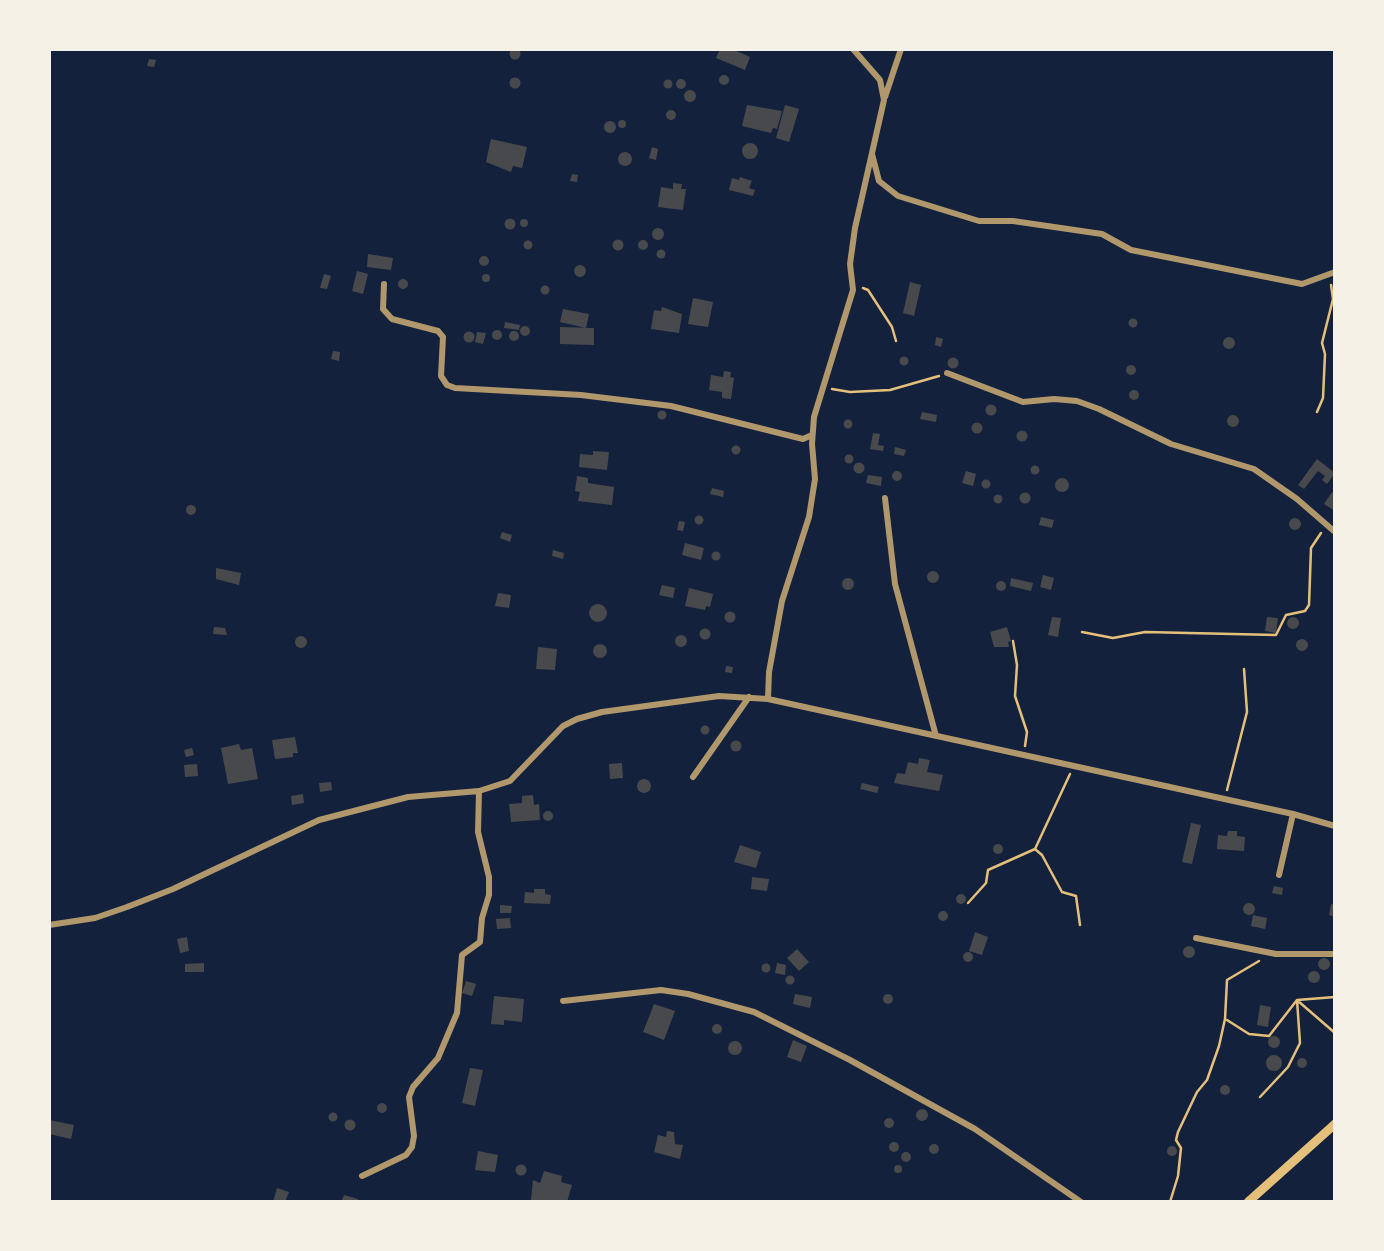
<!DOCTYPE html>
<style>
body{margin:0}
#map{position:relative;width:1384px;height:1251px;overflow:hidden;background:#14213d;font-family:Signika,sans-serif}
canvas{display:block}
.frame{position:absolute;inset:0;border:51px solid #f6f1e7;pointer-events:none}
</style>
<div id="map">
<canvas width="1384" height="1251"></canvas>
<div class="frame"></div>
</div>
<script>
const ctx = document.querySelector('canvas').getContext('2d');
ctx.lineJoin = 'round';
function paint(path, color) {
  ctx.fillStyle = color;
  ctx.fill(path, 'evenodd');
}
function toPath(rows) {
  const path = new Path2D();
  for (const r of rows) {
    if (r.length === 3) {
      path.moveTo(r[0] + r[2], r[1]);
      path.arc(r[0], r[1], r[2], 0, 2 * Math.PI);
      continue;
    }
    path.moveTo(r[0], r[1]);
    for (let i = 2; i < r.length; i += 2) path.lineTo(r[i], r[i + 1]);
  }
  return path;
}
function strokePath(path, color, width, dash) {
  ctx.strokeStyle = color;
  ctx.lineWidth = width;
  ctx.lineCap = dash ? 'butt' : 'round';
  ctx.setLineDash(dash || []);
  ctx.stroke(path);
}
const building = toPath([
 [515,54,5.5],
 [720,49,732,49,750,57,745,70,716,58],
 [149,59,156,60,154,67,147,66],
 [724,80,5],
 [515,83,5.5],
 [681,84,5],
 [668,84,4.5],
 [690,96,6],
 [747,105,782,111,777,129,773,128,771,133,742,126],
 [785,105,799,109,789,142,776,138],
 [671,115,5],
 [622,124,4],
 [610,127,6],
 [491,139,527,147,522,168,513,166,511,172,486,162],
 [750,151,8],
 [652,147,658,149,656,160,649,158],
 [625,159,7],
 [572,174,578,175,577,182,570,181],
 [740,177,752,181,749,188,755,190,753,196,729,190,732,178,739,180],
 [673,183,682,184,681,189,686,189,683,210,658,207,661,187,673,189],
 [510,224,5.5],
 [524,223,4],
 [658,234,6],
 [618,245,5.5],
 [643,245,5],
 [528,245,4.5],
 [661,254,4.5],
 [368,254,393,258,391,270,367,267],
 [484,261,5],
 [580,271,6],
 [357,271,368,274,363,294,352,291],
 [486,278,4],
 [324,274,331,276,327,289,320,288],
 [403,284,5],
 [910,282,921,285,914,316,903,313],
 [545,290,4.5],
 [693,298,713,302,708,327,688,324],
 [662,307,682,314,679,333,651,329,654,310,661,311],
 [563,309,589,314,586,328,560,322],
 [1133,323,4.5],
 [505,322,520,325,519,330,504,328],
 [525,331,5],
 [560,327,594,328,594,345,560,344],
 [497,335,5],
 [514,336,5],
 [469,337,5.5],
 [477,332,486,333,483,344,475,342],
 [936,337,943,339,941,347,935,345],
 [1229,343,6],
 [333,351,340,352,339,361,331,359],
 [904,361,4.5],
 [953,363,5.5],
 [1131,370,5],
 [724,371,731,372,730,377,734,378,731,399,722,398,722,392,709,390,711,375,723,377],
 [1134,395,5],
 [991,410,5.5],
 [662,415,4.5],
 [922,412,937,415,936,422,920,419],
 [1233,421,6],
 [848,424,4.5],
 [977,428,5.5],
 [1022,436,5.5],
 [873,433,880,434,878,445,884,446,883,451,870,449],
 [736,450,4.5],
 [895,447,906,450,904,456,894,454],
 [593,451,609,452,607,470,579,467,580,454,593,455],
 [849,459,4.5],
 [1317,459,1335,473,1327,484,1322,480,1325,476,1318,471,1304,489,1298,485],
 [859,468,5.5],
 [1035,470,4.5],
 [897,476,5],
 [966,471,976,474,973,486,962,483],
 [868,475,882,477,881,486,866,483],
 [577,476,588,478,588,483,614,487,612,505,578,501,580,492,575,491],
 [1062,485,7],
 [986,484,4.5],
 [712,488,724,491,723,497,710,494],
 [1332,492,1335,494,1335,511,1324,504],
 [1025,498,5.5],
 [998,499,4.5],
 [191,510,5],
 [699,520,4.5],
 [1041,517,1054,520,1052,528,1039,525],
 [1295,524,6],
 [679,521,685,522,683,531,677,530],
 [502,532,512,535,510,542,500,538],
 [685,543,704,548,701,560,682,555],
 [553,550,564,553,563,559,552,556],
 [716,556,4.5],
 [216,568,241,573,239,585,216,579],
 [933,577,6],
 [1043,575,1054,578,1051,590,1040,587],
 [848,584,6],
 [1011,578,1033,583,1031,591,1010,586],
 [1001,586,5],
 [662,585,675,588,673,598,659,595],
 [689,588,713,594,710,607,706,606,705,610,685,606],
 [498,593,511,595,509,608,495,606],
 [598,613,9],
 [730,617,5.5],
 [1052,617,1061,618,1058,637,1048,635],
 [1267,617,1278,618,1276,633,1265,631],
 [1293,623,6],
 [214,627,225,628,227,635,213,634],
 [1007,627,1011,641,1008,642,1009,647,994,647,990,632],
 [705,634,5.5],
 [681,641,6],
 [301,642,6],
 [1302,645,6],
 [600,651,7],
 [538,647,557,649,555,670,536,669],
 [726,666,733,667,732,673,725,672],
 [705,730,4.5],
 [295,737,298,753,293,753,293,757,275,759,272,740],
 [736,746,5.5],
 [239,744,241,750,252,748,258,779,228,784,221,748],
 [192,748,194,755,186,757,184,750],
 [919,758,930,760,927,772,943,775,939,791,894,783,897,773,905,774,908,762,918,764],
 [622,763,623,778,610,779,609,764],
 [197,764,198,776,185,777,184,765],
 [644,786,7],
 [331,782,332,790,320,792,319,783],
 [862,783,879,787,877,793,860,789],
 [303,794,304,803,292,805,291,796],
 [533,795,534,805,539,804,540,820,511,822,509,804,522,803,522,796],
 [548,816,5],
 [1191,823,1201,825,1192,864,1182,862],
 [1228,831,1237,831,1237,836,1245,837,1244,851,1217,849,1218,835,1227,836],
 [998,849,5],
 [740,845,761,852,756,868,734,862],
 [752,877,769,879,767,891,751,889],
 [1274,886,1283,888,1282,895,1272,893],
 [534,889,545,889,545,894,551,895,550,904,524,903,525,892,534,893],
 [961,899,5],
 [1249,909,6],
 [1331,904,1335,905,1335,917,1329,915],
 [500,905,512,906,511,913,500,913],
 [943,916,5],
 [1253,915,1267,918,1265,929,1251,926],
 [510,918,511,928,497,929,496,919],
 [975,932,988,937,982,955,969,951],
 [187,937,189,951,180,953,177,939],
 [1189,952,6],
 [797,949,809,962,799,971,787,958],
 [968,957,5],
 [1324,964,6],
 [204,963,204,972,185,972,185,964],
 [777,963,786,965,785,975,775,973],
 [766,968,4.5],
 [1314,977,6],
 [790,980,4.5],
 [466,981,476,984,472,996,462,993],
 [795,994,812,997,810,1008,793,1004],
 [888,999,5],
 [494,996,524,999,522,1022,504,1020,504,1025,491,1024],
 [654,1004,675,1011,664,1040,643,1032],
 [1260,1005,1271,1007,1268,1027,1257,1025],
 [717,1029,5],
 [1274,1042,6],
 [793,1040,807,1046,801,1062,787,1057],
 [735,1048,7],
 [1274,1063,8],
 [1302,1063,5],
 [470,1068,483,1070,475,1106,462,1103],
 [1225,1090,5],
 [382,1108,5],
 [922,1115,6],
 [333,1117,4.5],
 [889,1123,5],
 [350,1125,5.5],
 [49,1120,74,1125,71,1139,49,1134],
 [667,1131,674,1132,675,1144,683,1145,680,1159,654,1152,658,1135,666,1137],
 [894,1147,5],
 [934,1149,5],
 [1172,1151,5],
 [478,1151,498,1155,495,1172,475,1170],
 [906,1157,5],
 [521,1170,5.5],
 [898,1169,4],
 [544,1171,562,1176,561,1182,572,1185,567,1202,531,1200,533,1180,540,1183],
 [277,1188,289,1192,285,1202,273,1202],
 [344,1195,358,1199,357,1202,341,1202]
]);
const path = toPath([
 [863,288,868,290,892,327,896,341],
 [832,389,850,392,890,390,939,376],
 [1317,412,1323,398,1325,354,1322,343,1333,299,1331,285],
 [1082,632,1113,638,1145,632,1276,635,1286,615,1305,611,1309,605,1311,548,1321,533],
 [1013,641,1017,665,1015,696,1027,732,1025,746],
 [1227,790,1247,712,1244,669],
 [1035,849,1042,855,1062,892,1076,896,1080,925],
 [968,903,986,883,988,870,1035,849,1070,774],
 [1298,1001,1335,1033],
 [1227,1020,1249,1034,1269,1036,1297,1000,1335,997],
 [1260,1097,1288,1067,1300,1043,1297,1000],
 [1170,1202,1178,1176,1181,1148,1176,1140,1178,1132,1197,1092,1207,1080,1219,1046,1225,1019,1227,980,1259,961]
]);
const minor = toPath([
 [885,97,901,49],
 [872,154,879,181,898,196,979,221,1013,221,1102,234,1131,250,1302,284,1335,272],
 [384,284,383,309,392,319,438,331,443,337,441,376,447,385,455,388,581,395,671,406,803,439,812,435],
 [947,373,1023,402,1054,399,1077,401,1099,409,1171,444,1254,469,1297,499,1335,532],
 [885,498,895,584,936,736],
 [768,699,769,672,782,601,809,517,815,479,812,444,814,417,853,290,850,264,855,228,884,100,880,80,853,49],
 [693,777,749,697],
 [1279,875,1293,814],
 [49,925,95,918,127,907,173,889,319,820,408,797,479,791,510,781,563,726,577,719,602,712,719,696,768,699,1293,814,1335,826],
 [1196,938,1276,954,1335,954],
 [563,1001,661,990,688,994,754,1012,850,1060,975,1129,1081,1202],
 [362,1176,406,1155,412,1147,414,1136,409,1097,413,1087,438,1058,457,1013,462,955,480,942,482,918,489,895,489,877,478,832,479,791]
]);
const secondary = toPath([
 [1248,1202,1335,1124]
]);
paint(building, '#48494c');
strokePath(path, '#e5c07b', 2.5);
strokePath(minor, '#b1986c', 6);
strokePath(secondary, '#e5c07b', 9);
</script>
